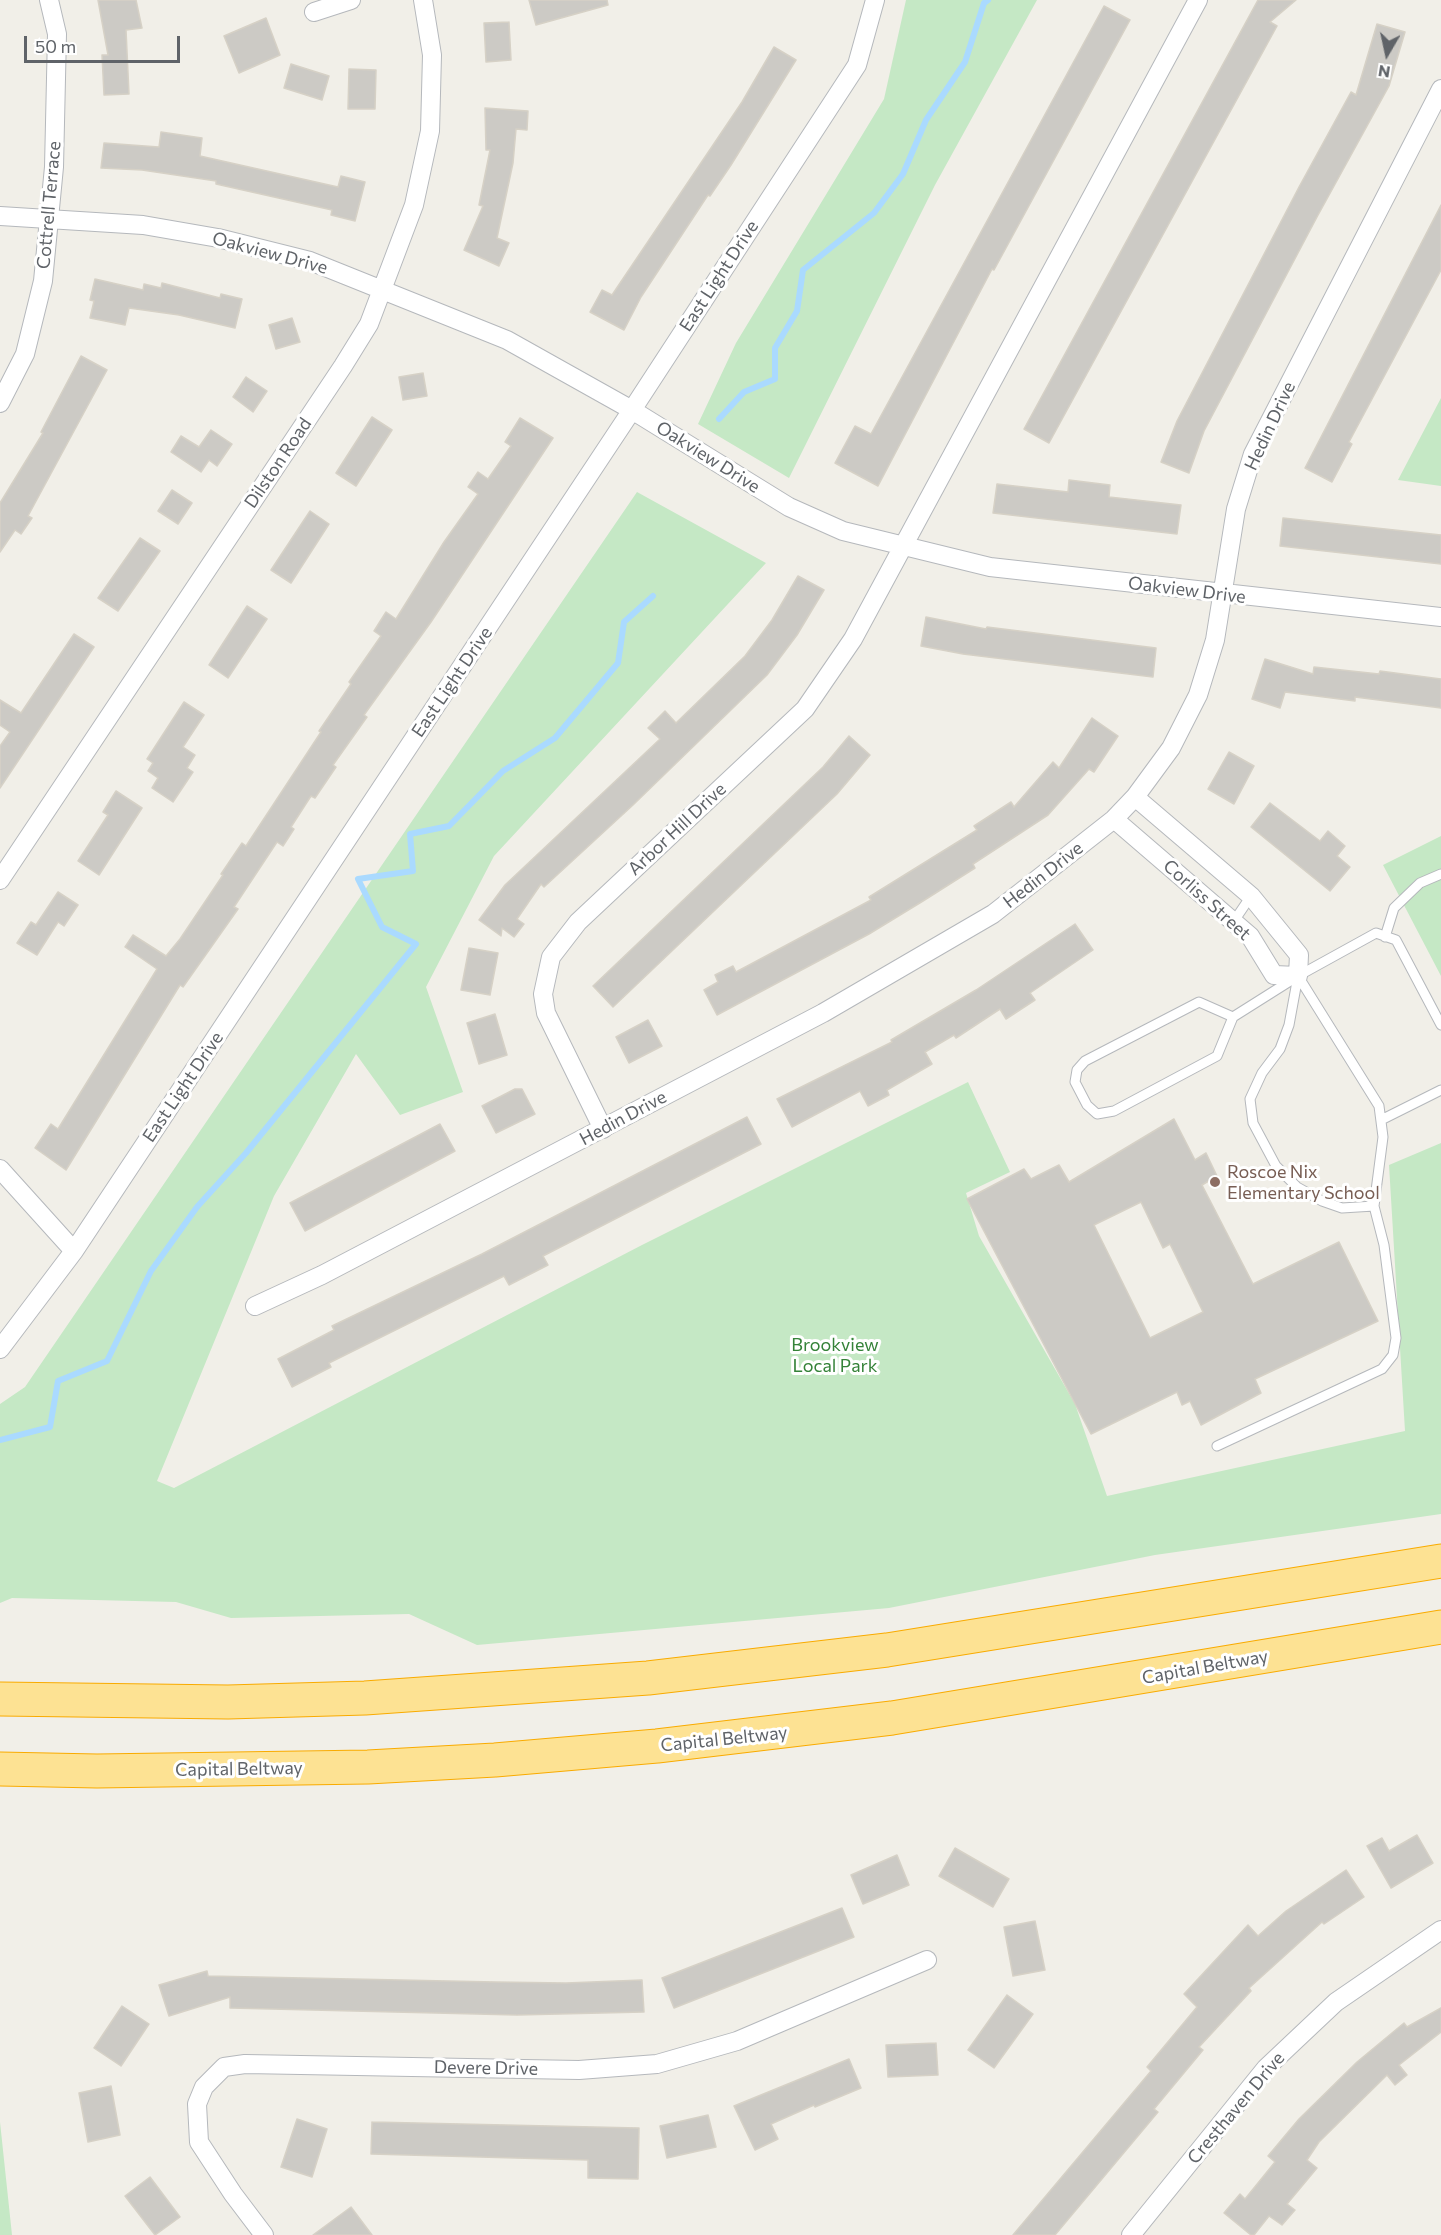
<!DOCTYPE html>
<style>
body{margin:0}
#map{position:relative;width:1441px;height:2235px;overflow:hidden;background:#f1efe8;font-family:Commissioner,sans-serif}
canvas{display:block}
.north{position:absolute;left:1357px;top:24px;width:60px;height:60px;-webkit-text-stroke:4px #fff;paint-order:stroke;rotate:189deg;font-size:16px;font-weight:700;line-height:24px;text-align:center;color:#5f6368}
.north::after{content:'';display:block;margin:auto;width:21px;height:27px;background:#5f6368;clip-path:polygon(50% 0,100% 100%,50% 72%,0 100%)}
.scale{position:absolute;left:24px;top:36px;width:156px;height:27px;box-sizing:border-box;border:3px solid #5f6368;border-top:0;padding-left:8px;font-size:18px;line-height:21px;white-space:nowrap;color:#5f6368;-webkit-text-stroke:4px #fff;paint-order:stroke}
</style>
<div id="map">
<canvas width="1441" height="2235"></canvas>
<div class="north">N</div>
<div class="scale">50 m</div>
</div>
<script>
const ctx = document.querySelector('canvas').getContext('2d');
ctx.lineJoin = 'round';
function paint(path, color) {
  ctx.fillStyle = color;
  ctx.fill(path, 'evenodd');
}
function toPath(rows) {
  const path = new Path2D();
  for (const r of rows) {
    path.moveTo(r[0], r[1]);
    for (let i = 2; i < r.length; i += 2) path.lineTo(r[i], r[i + 1]);
  }
  return path;
}
function strokePath(path, color, width, dash) {
  ctx.strokeStyle = color;
  ctx.lineWidth = width;
  ctx.lineCap = dash ? 'butt' : 'round';
  ctx.setLineDash(dash || []);
  ctx.stroke(path);
}
function label(font, color, halo, rows, align = 'center') {
  ctx.font = font + ' Commissioner,sans-serif';
  ctx.lineWidth = 6;
  ctx.setLineDash([]);
  ctx.textBaseline = 'middle';
  ctx.strokeStyle = halo;
  ctx.fillStyle = color;
  for (const [text, x, y, turn = 0] of rows) {
    ctx.save();
    ctx.translate(x, y);
    ctx.rotate((+turn || 0) * Math.PI / 180);
    ctx.textAlign = isNaN(turn) ? turn : align;
    if (halo) ctx.strokeText(text, 0, 0);
    ctx.fillText(text, 0, 0);
    ctx.restore();
  }
}
const green = toPath([
 [906,0,1037,0,935,185,789,478,698,424,736,343,884,99],
 [1441,398,1441,486,1398,480],
 [637,492,766,563,494,856,426,987,463,1092,400,1115,356,1054,274,1196,157,1481,174,1488,642,1245,968,1082,1010,1172,966,1193,979,1236,1075,1404,1107,1496,1405,1431,1389,1165,1441,1143,1441,1514,1155,1555,889,1608,477,1645,409,1614,231,1618,176,1602,12,1598,0,1603,0,1404,25,1387],
 [1441,836,1441,976,1383,865],
 [0,2122,12,2235,0,2235]
]);
const stream = toPath([
 [719,419,744,392,775,379,775,348,797,311,803,270,874,213,903,174,926,120,965,62,984,3,988,0],
 [0,1440,50,1427,58,1381,107,1361,151,1271,197,1207,246,1153,416,944,382,927,358,879,413,871,410,834,449,826,503,771,555,738,618,663,624,622,653,596]
]);
const building = toPath([
 [98,0,136,0,142,28,126,30,129,94,104,95,102,55,108,55,98,0],
 [529,0,607,0,608,5,536,25,529,0],
 [1258,0,1296,0,1270,22,1277,26,1049,443,1024,429,1258,0],
 [1104,6,1130,20,994,270,992,269,878,486,835,463,855,426,871,434,1104,6],
 [266,18,280,55,239,73,224,36,266,18],
 [509,22,511,60,486,62,484,23,509,22],
 [1377,24,1405,32,1389,86,1317,217,1204,431,1189,473,1161,462,1177,421,1299,187,1351,92,1356,95,1377,24],
 [774,47,796,60,731,165,710,196,708,195,641,297,624,330,590,312,602,290,612,295,742,102,774,47],
 [291,64,329,76,322,100,284,88,291,64],
 [349,69,376,70,375,109,348,109,349,69],
 [485,108,528,111,527,130,516,129,513,163,497,238,509,243,499,266,464,250,483,206,479,205,490,150,486,150,485,108],
 [161,132,202,138,200,156,338,187,341,176,365,182,355,221,331,215,332,210,216,184,216,181,142,170,101,168,104,143,159,147,161,132],
 [1441,205,1441,270,1349,442,1352,444,1332,482,1305,468,1441,205],
 [95,279,143,290,144,284,161,288,162,283,220,298,221,294,242,299,235,328,179,315,129,308,125,325,90,318,94,301,90,300,95,279],
 [292,318,300,342,276,349,269,325,292,318],
 [81,356,107,370,28,516,32,518,21,534,15,530,0,552,0,503,43,433,41,432,81,356],
 [423,373,427,396,403,400,399,377,423,373],
 [246,377,267,391,253,412,233,397,246,377],
 [372,417,392,430,356,486,336,473,372,417],
 [520,418,553,438,431,622,364,715,367,717,333,765,336,767,315,798,311,796,291,827,294,829,283,846,277,842,234,907,238,909,183,987,180,985,66,1170,35,1148,51,1124,58,1129,157,969,125,947,133,935,166,956,180,939,223,875,221,874,242,843,246,846,321,732,319,731,351,684,349,682,381,636,374,631,386,612,396,619,444,542,478,494,468,487,478,472,488,479,511,446,505,442,520,418],
 [211,430,232,444,217,466,209,460,201,472,171,452,181,436,199,447,211,430],
 [1069,480,1110,485,1109,497,1181,505,1177,534,993,513,997,484,1068,492,1069,480],
 [172,490,192,503,178,524,158,511,172,490],
 [310,511,329,524,291,583,271,570,310,511],
 [1283,518,1441,535,1441,564,1280,546,1283,518],
 [140,538,160,551,118,611,98,598,140,538],
 [798,576,824,590,797,635,767,675,633,805,544,887,541,884,517,919,524,924,514,937,502,928,501,936,479,920,505,885,660,739,648,728,665,711,676,723,745,656,772,620,798,576],
 [247,606,267,619,228,678,209,665,247,606],
 [926,617,986,629,987,627,1156,648,1153,677,963,654,921,646,926,617],
 [74,634,94,647,0,788,0,746,10,732,0,725,0,700,21,713,74,634],
 [1265,659,1313,674,1314,667,1379,674,1380,671,1441,679,1441,708,1355,697,1355,701,1285,692,1280,708,1252,699,1265,659],
 [184,702,204,715,183,747,195,755,187,768,193,772,173,802,152,788,158,778,148,771,153,763,147,759,184,702],
 [1092,718,1118,736,1094,772,1089,769,1048,815,973,864,975,868,923,901,869,934,717,1015,704,990,718,982,715,975,733,966,736,972,871,900,869,897,977,830,974,826,1011,802,1014,807,1053,762,1059,768,1092,718],
 [849,736,870,755,837,794,613,1007,593,986,823,767,849,736],
 [1229,752,1254,766,1234,804,1208,789,1229,752],
 [116,791,142,808,99,875,78,861,108,815,103,812,116,791],
 [1270,803,1320,841,1328,831,1345,846,1337,856,1350,867,1330,891,1251,827,1270,803],
 [58,892,78,905,64,926,58,922,37,955,17,943,31,922,36,925,58,892],
 [1075,924,1093,950,1030,993,1035,1000,1006,1019,1000,1009,956,1038,954,1035,925,1052,932,1064,887,1090,889,1095,868,1106,860,1091,792,1127,777,1099,892,1042,891,1040,976,990,1075,924],
 [469,948,498,953,490,995,461,990,469,948],
 [495,1014,507,1055,479,1064,467,1023,495,1014],
 [648,1020,662,1046,629,1063,616,1037,648,1020],
 [515,1089,522,1089,535,1114,496,1133,482,1106,515,1089],
 [747,1117,761,1144,543,1256,548,1265,509,1285,504,1276,329,1363,331,1367,292,1387,278,1359,334,1330,332,1326,482,1254,747,1117],
 [1174,1119,1195,1160,1206,1153,1217,1176,1202,1185,1253,1284,1339,1242,1378,1321,1255,1379,1261,1393,1201,1425,1190,1401,1182,1405,1177,1392,1091,1434,967,1199,1024,1169,1031,1179,1059,1165,1069,1182,1174,1119],
 [1141,1202,1163,1248,1170,1244,1203,1312,1150,1338,1094,1225,1141,1202],
 [440,1124,455,1151,305,1231,290,1203,440,1124],
 [1417,1835,1433,1863,1391,1888,1367,1846,1382,1838,1389,1851,1417,1835],
 [955,1848,1009,1879,993,1907,939,1876,955,1848],
 [897,1855,909,1885,863,1904,851,1875,897,1855],
 [1346,1870,1364,1897,1324,1924,1322,1922,1249,1988,1251,1991,1199,2047,1203,2050,1154,2109,1158,2112,1055,2235,1013,2235,1151,2071,1147,2067,1197,2007,1184,1994,1248,1925,1258,1936,1286,1911,1346,1870],
 [842,1908,854,1937,674,2008,662,1978,842,1908],
 [1035,1921,1045,1970,1013,1976,1004,1927,1035,1921],
 [207,1971,208,1976,496,1982,566,1983,642,1980,644,2012,517,2015,230,2008,230,1997,169,2016,159,1985,207,1971],
 [1007,1995,1033,2014,994,2068,968,2050,1007,1995],
 [122,2006,149,2024,121,2066,94,2048,122,2006],
 [1441,2008,1441,2032,1399,2065,1407,2075,1395,2085,1387,2075,1319,2142,1307,2160,1317,2168,1287,2204,1295,2210,1282,2225,1269,2216,1254,2235,1251,2235,1224,2213,1240,2194,1245,2199,1275,2162,1268,2156,1299,2119,1357,2062,1404,2023,1407,2027,1441,2008],
 [936,2043,938,2075,888,2077,886,2045,936,2043],
 [849,2059,861,2088,815,2107,814,2105,771,2124,778,2139,755,2150,734,2106,849,2059],
 [111,2086,120,2135,88,2142,79,2093,111,2086],
 [708,2115,716,2147,667,2158,660,2126,708,2115],
 [297,2119,327,2129,312,2177,281,2167,297,2119],
 [372,2122,639,2128,638,2179,588,2178,588,2160,371,2154,372,2122],
 [150,2177,180,2217,155,2235,125,2196,150,2177],
 [351,2207,372,2235,313,2235,351,2207]
]);
const service = toPath([
 [1234,921,1251,896],
 [1385,937,1394,908,1420,883,1441,874],
 [1298,976,1289,1025,1280,1049,1262,1073,1250,1099,1253,1123,1276,1166,1297,1187,1322,1201,1342,1208,1374,1206],
 [1233,1017,1199,1002,1085,1061,1077,1070,1075,1082,1087,1105,1097,1114,1114,1111,1217,1056,1233,1017,1298,976,1376,933,1396,940,1441,1025],
 [1381,1120,1441,1090],
 [1217,1446,1382,1369,1393,1355,1396,1338,1384,1245,1374,1206,1383,1137,1379,1106,1298,976]
]);
const minor = toPath([
 [314,12,351,0],
 [0,216,143,225,218,238,310,261,507,340,632,410,789,507,843,531,990,567,1441,617],
 [0,403,25,354,43,281,54,167,57,34,49,0],
 [1114,819,1250,936,1274,975,1298,976,1299,955,1251,896,1135,797],
 [0,880,343,366,369,324,414,205,430,131,432,55,423,0],
 [603,1129,546,1013,543,994,551,957,578,922,805,709,853,639,1198,0],
 [0,1169,74,1251],
 [255,1306,322,1275,823,1013,993,914,1114,819,1135,797,1171,748,1198,695,1215,640,1236,509,1253,454,1441,89],
 [0,1349,74,1251,632,410,857,65,875,0],
 [264,2235,233,2194,199,2142,197,2104,204,2087,224,2067,245,2064,579,2070,657,2064,737,2041,927,1960],
 [1131,2235,1266,2068,1336,2002,1441,1930]
]);
const motorway = toPath([
 [0,1699,228,1702,365,1698,648,1678,887,1650,1441,1561],
 [0,1769,97,1771,368,1767,495,1760,657,1746,892,1718,1441,1627]
]);
const markers = [
 [1215,1182,6,"#8d6e63"]
];
const streetNames = [
 ["Cottrell Terrace",49,205,-85],
 ["Oakview Drive",270,253,15],
 ["East Light Drive",719,276,-57],
 ["Hedin Drive",1270,426,-65],
 ["Oakview Drive",708,457,32],
 ["Dilston Road",278,463,-56],
 ["Oakview Drive",1187,590,7],
 ["East Light Drive",452,682,-56],
 ["Arbor Hill Drive",677,829,-43],
 ["Hedin Drive",1043,875,-38],
 ["Corliss Street",1207,900,42],
 ["East Light Drive",183,1087,-56],
 ["Hedin Drive",623,1118,-28],
 ["Capital Beltway",1205,1667,-10],
 ["Capital Beltway",724,1739,-6],
 ["Capital Beltway",239,1769,-1],
 ["Devere Drive",486,2068,1],
 ["Cresthaven Drive",1236,2108,-50]
];
const educationNames = [
 ["Roscoe Nix",1227,1172],
 ["Elementary School",1227,1193]
];
const parkNames = [
 ["Brookview",835,1345],
 ["Local Park",835,1366]
];
paint(green, '#c5e8c5');
strokePath(stream, '#aadaff', 6);
paint(building, '#cccac5');
strokePath(building, '#d6d1c6', 1.5);
strokePath(service, '#b5b8bc', 11);
strokePath(minor, '#b5b8bc', 20);
strokePath(motorway, '#f9ab00', 35);
strokePath(service, '#fff', 9);
strokePath(minor, '#fff', 18);
strokePath(motorway, '#fde293', 33);
for (const [x, y, r, color] of markers) {
  const dot = new Path2D();
  dot.arc(x, y, r, 0, 2 * Math.PI);
  ctx.fillStyle = color;
  ctx.fill(dot);
  strokePath(dot, '#fff', 2);
}
label('18px', '#5f6368', '#fff', streetNames);
label('18px', '#785e54', '#fff', educationNames, 'left');
label('18px', '#348238', '#fff', parkNames);
</script>
